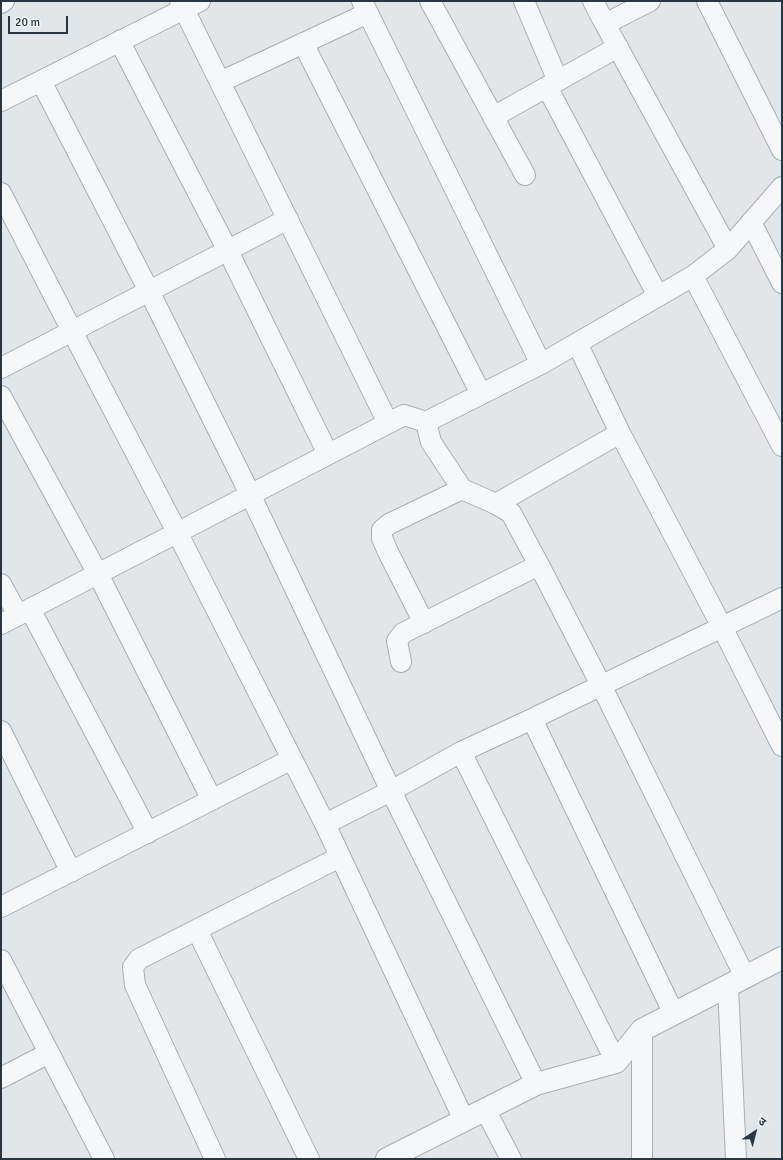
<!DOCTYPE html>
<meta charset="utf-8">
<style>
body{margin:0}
#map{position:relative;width:783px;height:1160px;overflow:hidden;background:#e3e6e9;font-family:Signika,"Noto Sans Devanagari",sans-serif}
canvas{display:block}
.frame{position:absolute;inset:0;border:2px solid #2c3640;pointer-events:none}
.north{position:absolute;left:735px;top:1112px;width:40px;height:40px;-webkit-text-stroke:3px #f2f5f7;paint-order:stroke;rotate:35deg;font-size:11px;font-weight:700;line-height:16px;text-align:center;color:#2c3640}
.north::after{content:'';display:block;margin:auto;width:14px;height:18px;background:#2c3640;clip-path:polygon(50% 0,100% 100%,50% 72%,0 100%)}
.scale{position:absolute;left:8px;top:16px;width:60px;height:18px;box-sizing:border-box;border:2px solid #2c3640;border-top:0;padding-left:5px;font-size:12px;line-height:14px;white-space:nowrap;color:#2c3640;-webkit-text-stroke:3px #f2f5f7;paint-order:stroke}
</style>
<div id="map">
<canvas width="783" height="1160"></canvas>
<div class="frame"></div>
<div class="north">उ</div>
<div class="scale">20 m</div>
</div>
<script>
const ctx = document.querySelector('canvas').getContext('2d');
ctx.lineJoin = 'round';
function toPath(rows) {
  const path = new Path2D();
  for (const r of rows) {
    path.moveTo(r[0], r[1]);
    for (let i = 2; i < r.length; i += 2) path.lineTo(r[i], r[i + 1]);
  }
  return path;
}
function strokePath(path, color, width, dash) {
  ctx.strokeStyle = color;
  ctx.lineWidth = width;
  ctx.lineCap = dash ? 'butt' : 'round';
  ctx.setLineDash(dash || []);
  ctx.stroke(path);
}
const minor = toPath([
 [180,1,388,423],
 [362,1,541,364],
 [430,1,525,175],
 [524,1,558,81],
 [593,1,605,24,650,1],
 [707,1,782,150],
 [1,3,4,1],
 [605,24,728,249],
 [121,40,124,50,228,251,328,454],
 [303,43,481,394],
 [41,81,149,291,250,494,391,791,536,1084],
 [220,82,368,13],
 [547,87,658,296],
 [1,101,200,1],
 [493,117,618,47],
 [1,193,72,331,177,532,325,824,391,791,461,752,532,719,782,598],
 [751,222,782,283],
 [693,276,782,446],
 [577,343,620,433,722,627,782,746],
 [1,368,288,219],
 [1,396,98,574,212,800],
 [426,422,431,442,462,489,496,504,511,513,539,565,601,685,745,977],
 [496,504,620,433],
 [1,584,18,615],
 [30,609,148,833],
 [424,623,388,552,382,538,382,530,389,524,462,489],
 [1,624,404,415,426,422,541,364,693,276,728,249,782,187],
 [401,662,397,641,403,633,539,565],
 [532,719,674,1014],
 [1,731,71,872],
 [461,752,616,1062],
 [325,824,464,1120],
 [1,907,292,759],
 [197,930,309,1159],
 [1,960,104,1159],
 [728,986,736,1159],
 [1,1078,49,1053],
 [485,1109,511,1159],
 [215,1159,135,985,133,967,139,959,340,857],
 [642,1159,642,1030]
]);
const tertiary = toPath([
 [387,1159,536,1084,616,1062,642,1030,782,958]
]);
strokePath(minor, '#a8aeb3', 22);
strokePath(tertiary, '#a8aeb3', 24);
strokePath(minor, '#f5f7f8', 20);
strokePath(tertiary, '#f5f7f8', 22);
</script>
